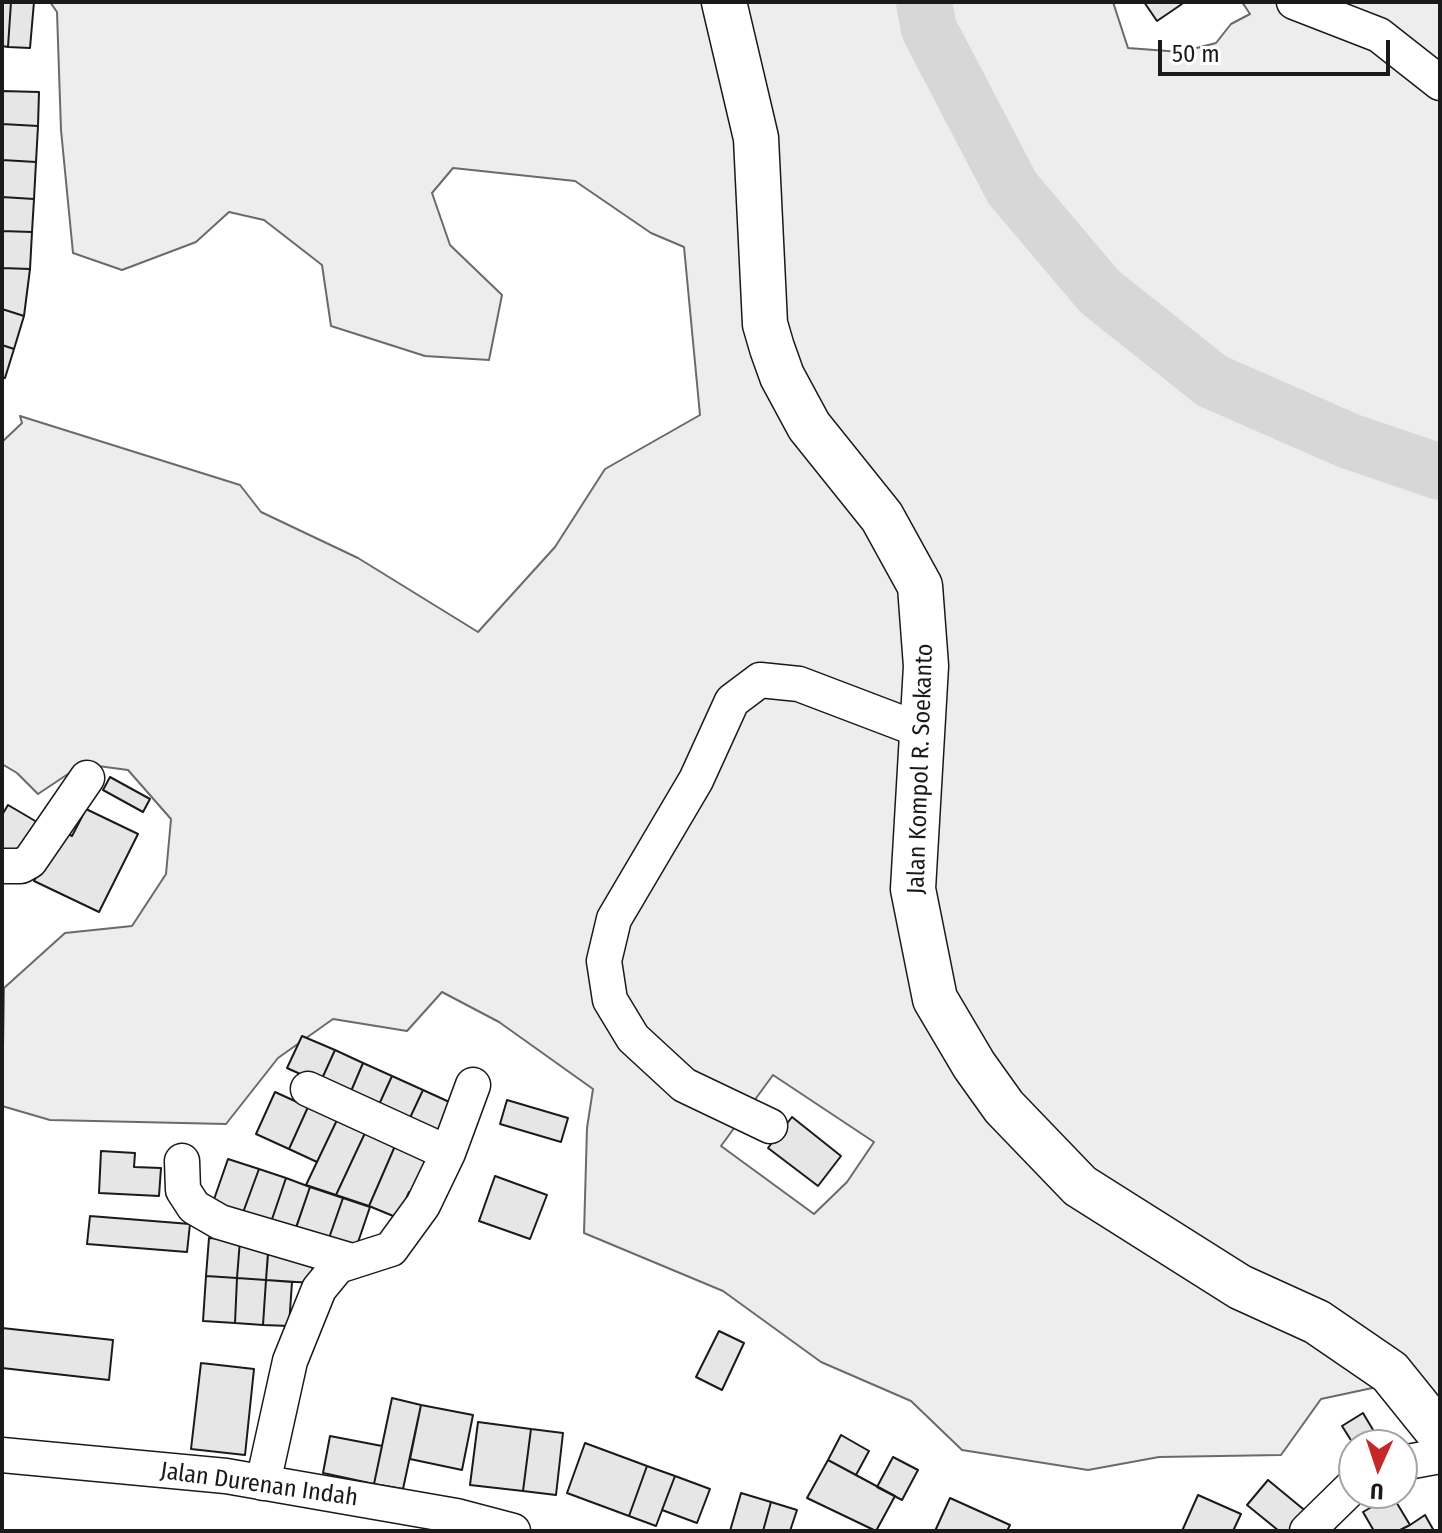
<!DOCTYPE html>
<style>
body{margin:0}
#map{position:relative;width:1442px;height:1533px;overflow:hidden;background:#fff;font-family:"Fira Sans Condensed",sans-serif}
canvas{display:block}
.frame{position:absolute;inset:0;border:4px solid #1a1a1a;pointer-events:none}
.north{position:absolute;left:1338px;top:1429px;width:80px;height:80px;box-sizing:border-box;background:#fff;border:2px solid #a3a3a3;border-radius:50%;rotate:183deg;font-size:22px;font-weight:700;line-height:32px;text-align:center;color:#1a1a1a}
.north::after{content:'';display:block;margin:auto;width:28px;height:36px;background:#c62828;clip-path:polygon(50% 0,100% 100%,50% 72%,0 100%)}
.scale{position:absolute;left:1158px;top:40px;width:232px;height:36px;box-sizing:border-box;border:4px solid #1a1a1a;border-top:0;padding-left:10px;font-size:24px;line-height:28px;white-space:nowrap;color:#1a1a1a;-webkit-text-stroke:6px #fff;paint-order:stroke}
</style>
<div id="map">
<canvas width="1442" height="1533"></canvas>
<div class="frame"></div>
<div class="north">U</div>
<div class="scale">50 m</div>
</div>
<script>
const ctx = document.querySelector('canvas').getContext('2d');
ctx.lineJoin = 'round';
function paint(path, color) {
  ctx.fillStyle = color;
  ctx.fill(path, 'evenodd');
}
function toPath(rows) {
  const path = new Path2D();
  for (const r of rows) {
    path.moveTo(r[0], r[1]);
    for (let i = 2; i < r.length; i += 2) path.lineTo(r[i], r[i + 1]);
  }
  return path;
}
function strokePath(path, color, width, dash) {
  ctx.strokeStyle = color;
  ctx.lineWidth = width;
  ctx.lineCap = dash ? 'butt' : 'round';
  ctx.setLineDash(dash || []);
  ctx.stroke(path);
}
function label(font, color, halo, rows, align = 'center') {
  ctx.font = font + ' "Fira Sans Condensed",sans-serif';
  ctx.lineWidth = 6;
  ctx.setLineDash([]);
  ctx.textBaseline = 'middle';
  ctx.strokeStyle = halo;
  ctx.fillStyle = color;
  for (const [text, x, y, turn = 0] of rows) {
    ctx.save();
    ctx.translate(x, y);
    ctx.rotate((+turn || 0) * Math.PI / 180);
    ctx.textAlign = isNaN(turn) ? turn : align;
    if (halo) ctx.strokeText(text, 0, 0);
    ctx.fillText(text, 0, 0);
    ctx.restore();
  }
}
const green = toPath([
 [50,2,1113,2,1128,48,1181,52,1216,43,1231,24,1250,14,1242,2,1440,2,1440,1401,1377,1387,1321,1399,1281,1455,1159,1457,1088,1470,962,1450,911,1401,821,1362,723,1291,584,1233,587,1128,593,1089,499,1022,442,992,407,1031,333,1019,278,1058,226,1124,50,1120,2,1106,4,988,65,933,132,926,166,874,171,819,128,770,83,764,38,794,17,773,2,764,2,442,22,423,20,416,240,485,261,512,358,558,478,632,555,547,605,469,700,415,684,247,651,233,575,181,453,168,432,193,450,245,502,295,489,360,425,356,331,326,322,265,264,220,229,212,196,242,122,270,73,253,61,130,57,12,50,2],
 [773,1075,874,1142,847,1182,814,1214,721,1146,773,1075]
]);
const river = toPath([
 [924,2,929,29,1012,188,1100,292,1212,381,1349,441,1440,472]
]);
const building = toPath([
 [2,2,11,2,8,47,2,46,2,2],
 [11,2,34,2,30,48,8,47,11,2],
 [1144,2,1181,2,1182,4,1157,21,1144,2],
 [2,91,39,92,38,126,2,124,2,91],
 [2,124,38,126,36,162,2,160,2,124],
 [2,160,36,162,34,199,2,197,2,160],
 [2,197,34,199,32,232,2,231,2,197],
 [2,231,32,232,30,269,2,268,2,231],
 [2,268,30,269,24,316,2,309,2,268],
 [2,309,24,316,14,349,2,345,2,309],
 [2,345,14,349,5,378,2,378,2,345],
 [110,777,150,799,143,812,103,790,110,777],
 [8,805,37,822,12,862,2,855,2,815,8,805],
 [86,809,138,834,99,912,34,881,59,829,72,836,86,809],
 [302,1036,335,1050,320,1083,287,1068,302,1036],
 [335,1050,363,1063,349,1096,320,1083,335,1050],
 [363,1063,392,1076,377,1109,349,1096,363,1063],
 [392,1076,423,1090,408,1122,377,1109,392,1076],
 [423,1090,456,1105,441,1138,408,1122,423,1090],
 [275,1092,308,1107,289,1149,256,1134,275,1092],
 [507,1100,568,1118,561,1142,500,1124,507,1100],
 [308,1107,337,1120,317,1162,289,1149,308,1107],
 [792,1117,841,1156,818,1186,768,1148,792,1117],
 [337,1120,365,1133,336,1195,306,1185,337,1120],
 [365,1133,395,1146,369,1206,336,1195,365,1133],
 [395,1146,429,1161,415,1195,409,1192,398,1218,369,1206,395,1146],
 [101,1151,135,1153,134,1167,161,1168,159,1196,99,1193,101,1151],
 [228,1159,259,1169,241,1218,211,1208,228,1159],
 [259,1169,286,1178,269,1228,241,1218,259,1169],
 [495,1176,547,1195,530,1239,479,1221,495,1176],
 [286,1178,310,1187,293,1236,269,1228,286,1178],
 [310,1187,343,1198,328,1241,295,1231,310,1187],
 [343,1198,370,1207,355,1251,328,1241,343,1198],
 [90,1216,190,1224,187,1252,87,1244,90,1216],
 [209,1238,240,1240,237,1278,206,1276,209,1238],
 [240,1240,269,1242,266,1280,237,1278,240,1240],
 [268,1252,313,1258,312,1283,266,1280,268,1252],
 [206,1276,237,1278,235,1323,203,1321,206,1276],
 [237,1278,266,1280,263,1325,235,1323,237,1278],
 [266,1280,292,1282,289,1326,263,1325,266,1280],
 [2,1328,113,1340,109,1380,2,1368,2,1328],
 [719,1331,744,1343,722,1390,696,1377,719,1331],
 [201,1363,254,1369,245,1455,191,1449,201,1363],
 [392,1398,421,1405,403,1489,374,1484,392,1398],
 [421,1405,473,1415,462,1470,410,1459,421,1405],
 [1363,1413,1382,1445,1354,1445,1342,1426,1363,1413],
 [478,1422,531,1429,523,1491,470,1485,478,1422],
 [531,1429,563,1433,556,1495,523,1491,531,1429],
 [841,1435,869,1451,856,1475,828,1460,841,1435],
 [330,1436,382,1446,374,1484,323,1473,330,1436],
 [585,1443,647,1466,629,1516,567,1493,585,1443],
 [893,1457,918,1470,902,1500,877,1487,893,1457],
 [828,1460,895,1496,876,1531,807,1498,828,1460],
 [647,1466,675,1476,656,1526,629,1516,647,1466],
 [675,1476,710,1489,697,1523,662,1510,675,1476],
 [1268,1480,1308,1513,1293,1531,1279,1531,1247,1505,1268,1480],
 [741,1493,771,1502,763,1531,730,1531,741,1493],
 [1198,1495,1241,1514,1233,1531,1182,1531,1198,1495],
 [1392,1495,1410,1525,1398,1531,1374,1531,1363,1512,1392,1495],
 [950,1498,1010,1525,1007,1531,935,1531,950,1498],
 [771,1502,797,1510,790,1531,763,1531,771,1502],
 [1425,1515,1434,1531,1398,1531,1410,1525,1425,1515]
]);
const minor = toPath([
 [1294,2,1379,35,1440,83],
 [2,866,21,866,30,861,87,778],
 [770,1126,684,1085,633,1038,610,1000,604,961,614,919,696,780,732,701,760,680,799,684,920,730],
 [448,1153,473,1085],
 [182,1161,183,1190,194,1207,220,1222,352,1261],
 [2,1455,226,1476,456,1516,513,1531],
 [1402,1463,1440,1456],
 [263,1483,290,1361,319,1289,338,1266,391,1249,423,1205,448,1153,308,1089],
 [1307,1531,1354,1485]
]);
const major = toPath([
 [724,2,756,138,765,324,772,348,782,376,809,426,882,517,920,586,926,666,913,889,935,999,974,1065,1004,1107,1080,1186,1240,1287,1317,1322,1390,1372,1440,1434]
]);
const streetNames = [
 ["Jalan Kompol R. Soekanto",921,769,-88],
 ["Jalan Durenan Indah",259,1485,8]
];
paint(green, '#ededed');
strokePath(green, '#6a6a6a', 2);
strokePath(river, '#d7d7d7', 56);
paint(building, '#e6e6e6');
strokePath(building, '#1a1a1a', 2);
strokePath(minor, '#1a1a1a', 37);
strokePath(major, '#1a1a1a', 47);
strokePath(minor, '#fff', 34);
strokePath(major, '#fff', 44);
label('24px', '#1a1a1a', '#fff', streetNames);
</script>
